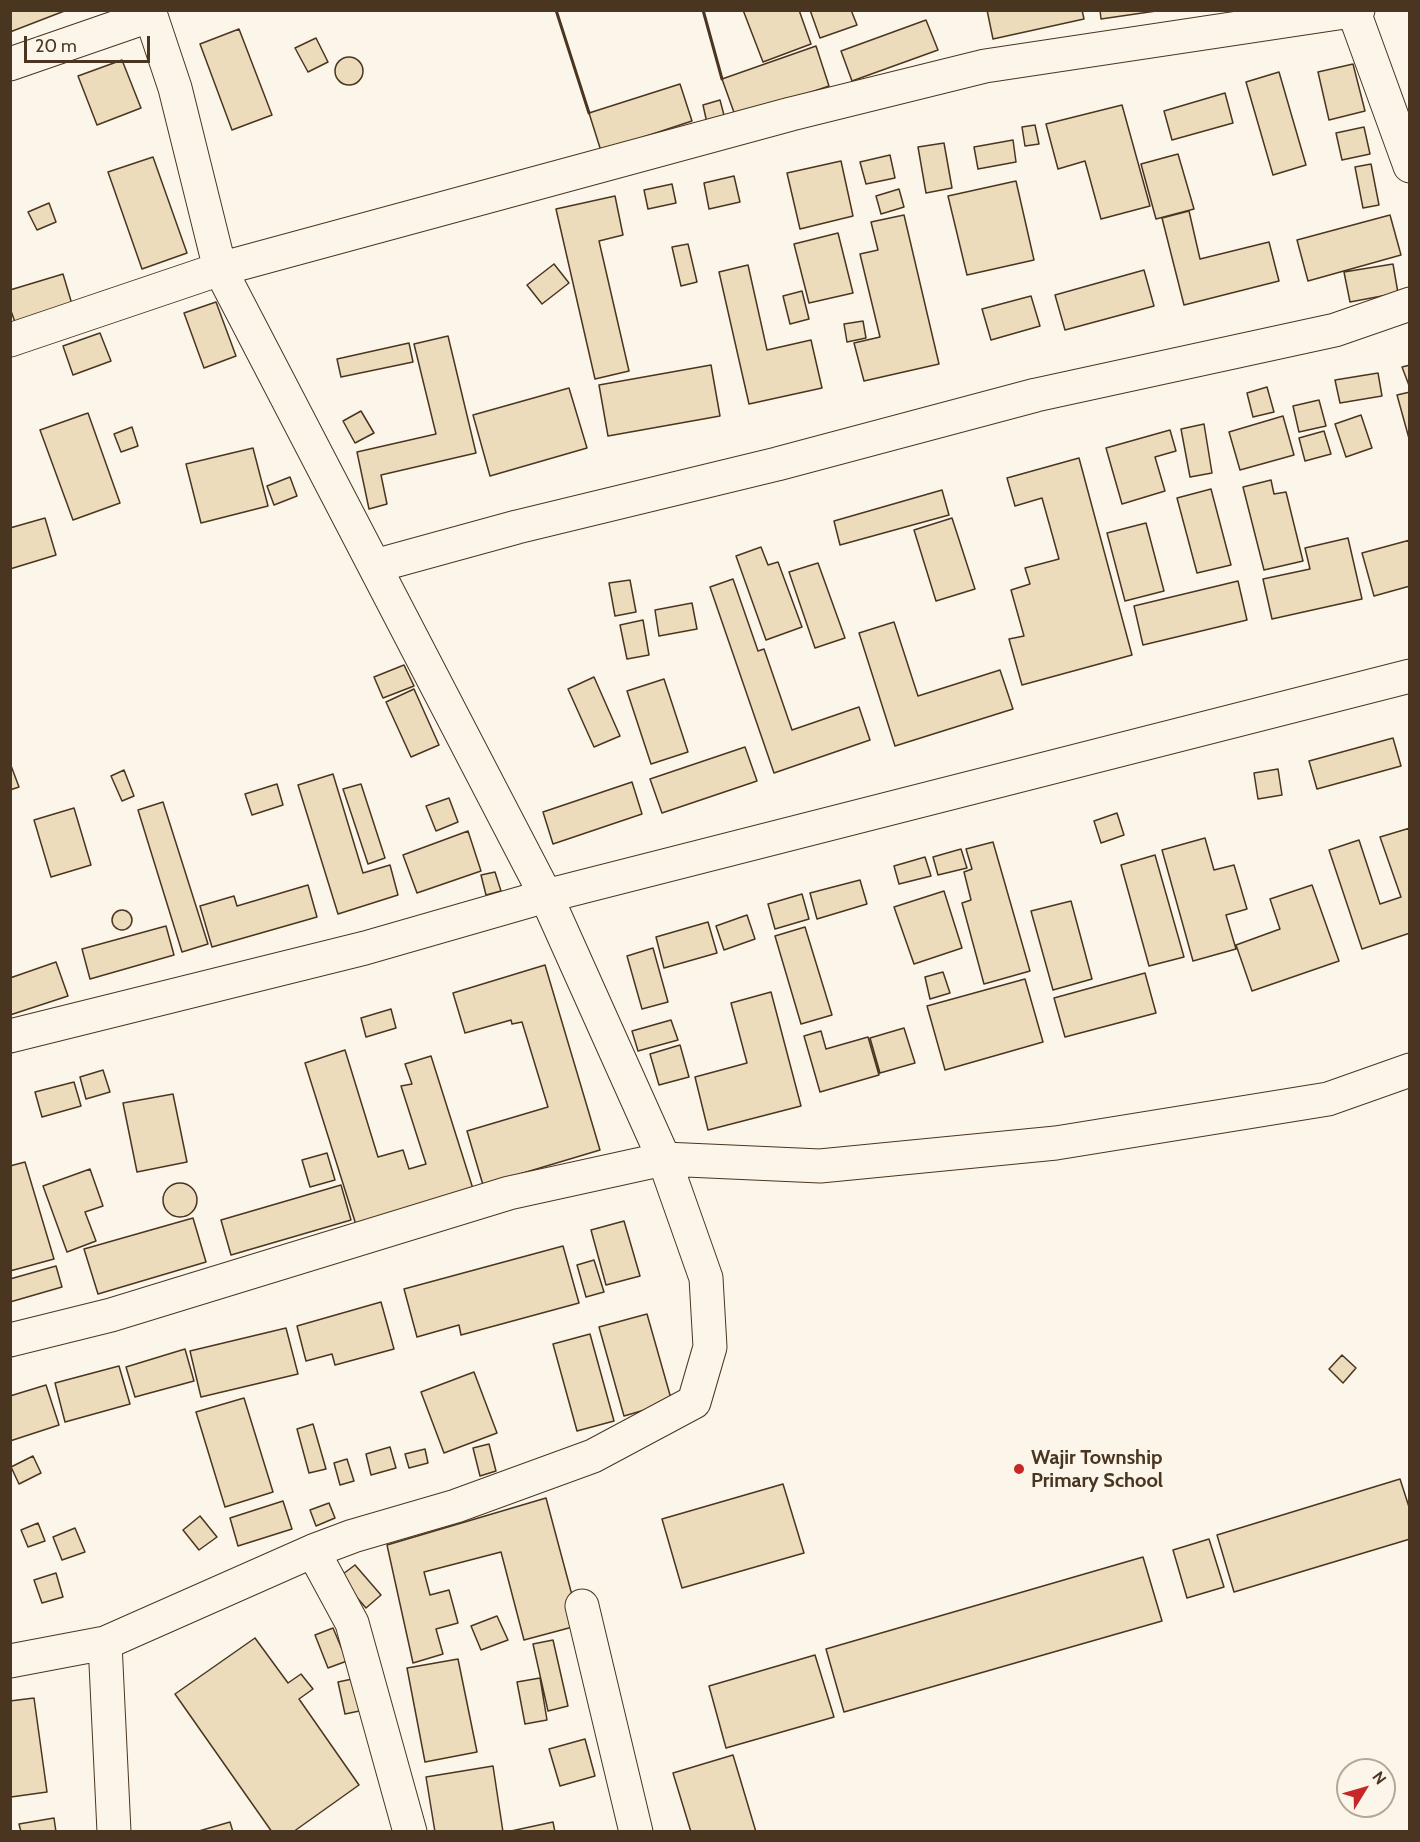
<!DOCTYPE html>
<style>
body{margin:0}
#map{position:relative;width:1420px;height:1842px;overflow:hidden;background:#fbf6e9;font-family:Cabin,sans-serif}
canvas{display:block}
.frame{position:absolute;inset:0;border:12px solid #4a3520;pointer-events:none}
.north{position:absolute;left:1336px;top:1758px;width:60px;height:60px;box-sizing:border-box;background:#fbf6e9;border:2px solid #b4a999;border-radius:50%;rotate:53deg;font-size:16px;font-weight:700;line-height:24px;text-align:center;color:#4a3520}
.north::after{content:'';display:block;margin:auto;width:21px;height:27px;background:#c62828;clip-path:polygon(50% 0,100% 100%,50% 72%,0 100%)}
.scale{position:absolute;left:24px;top:36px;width:126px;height:27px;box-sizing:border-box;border:3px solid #4a3520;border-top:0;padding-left:8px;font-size:18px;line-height:21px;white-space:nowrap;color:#4a3520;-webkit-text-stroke:4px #fbf6e9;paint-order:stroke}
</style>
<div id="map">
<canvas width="1420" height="1842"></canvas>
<div class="frame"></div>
<div class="north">N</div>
<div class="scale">20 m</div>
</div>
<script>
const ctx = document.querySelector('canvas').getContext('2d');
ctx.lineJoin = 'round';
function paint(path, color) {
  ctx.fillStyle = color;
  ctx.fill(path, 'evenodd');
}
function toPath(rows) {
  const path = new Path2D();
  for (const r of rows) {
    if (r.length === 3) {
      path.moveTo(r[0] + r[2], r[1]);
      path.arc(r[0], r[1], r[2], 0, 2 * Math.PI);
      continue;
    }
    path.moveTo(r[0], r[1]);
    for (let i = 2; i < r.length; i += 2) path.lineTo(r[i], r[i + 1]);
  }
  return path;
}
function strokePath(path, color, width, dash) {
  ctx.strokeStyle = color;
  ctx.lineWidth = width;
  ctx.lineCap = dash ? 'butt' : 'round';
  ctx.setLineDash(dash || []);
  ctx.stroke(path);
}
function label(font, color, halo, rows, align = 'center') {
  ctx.font = font + ' Cabin,sans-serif';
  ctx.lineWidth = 4.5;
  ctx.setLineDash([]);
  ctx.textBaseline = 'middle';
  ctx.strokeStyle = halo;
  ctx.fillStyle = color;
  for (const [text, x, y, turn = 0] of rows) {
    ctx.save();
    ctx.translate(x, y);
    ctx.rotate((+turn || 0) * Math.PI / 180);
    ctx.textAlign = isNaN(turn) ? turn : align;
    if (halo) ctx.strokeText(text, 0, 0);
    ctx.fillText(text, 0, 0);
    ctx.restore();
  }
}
const building = toPath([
 [10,10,67,10,10,32,10,10],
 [743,10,799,10,811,44,763,62,743,10],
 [810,10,851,10,857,25,820,38,810,10],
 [987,10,1082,10,1084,19,993,39,987,10],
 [1100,10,1163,10,1101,19,1100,10],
 [926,20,938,50,852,81,841,51,926,20],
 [239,29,272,115,232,130,200,44,239,29],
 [316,38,328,62,308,72,295,48,316,38],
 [816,46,829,86,736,118,722,79,816,46],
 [349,71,14],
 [122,60,141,108,97,125,78,76,122,60],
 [1353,64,1365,111,1329,120,1318,72,1353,64],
 [1279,72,1306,165,1273,175,1246,82,1279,72],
 [680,84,692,121,601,151,589,113,680,84],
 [1225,93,1233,123,1172,140,1164,111,1225,93],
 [720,100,725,119,707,123,703,105,720,100],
 [1122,105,1150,206,1101,219,1085,161,1058,169,1046,124,1122,105],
 [1035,125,1039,144,1025,146,1022,127,1035,125],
 [1364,127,1370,154,1342,160,1336,133,1364,127],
 [1013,140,1016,162,978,169,974,147,1013,140],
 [944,143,952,188,926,193,918,147,944,143],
 [1178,154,1194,209,1156,219,1141,164,1178,154],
 [890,155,895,178,866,184,860,162,890,155],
 [153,157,187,253,142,269,108,172,153,157],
 [841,161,853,216,800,229,787,173,841,161],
 [1371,164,1379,205,1363,208,1355,167,1371,164],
 [734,176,740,202,709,209,704,183,734,176],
 [1016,181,1034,260,967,275,948,196,1016,181],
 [672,184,676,203,648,209,644,190,672,184],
 [899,189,904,207,881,214,876,196,899,189],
 [615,196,623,235,599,241,629,371,595,379,556,209,615,196],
 [49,203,56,222,37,230,28,212,49,203],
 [1189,211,1200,259,1269,242,1279,281,1184,305,1162,218,1189,211],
 [904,215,939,364,864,381,854,343,880,337,860,254,878,250,871,222,904,215],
 [1390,215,1401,255,1308,281,1297,240,1390,215],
 [838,233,853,293,809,303,794,244,838,233],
 [688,244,697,282,681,286,672,247,688,244],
 [554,264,569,283,542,304,527,285,554,264],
 [1393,264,1398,293,1350,302,1344,272,1393,264],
 [748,265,767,350,811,340,822,388,749,404,719,272,748,265],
 [1144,270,1154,306,1065,330,1055,295,1144,270],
 [63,274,74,311,17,328,10,308,10,290,63,274],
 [802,291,809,319,790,324,783,296,802,291],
 [1031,296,1040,326,991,340,982,309,1031,296],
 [216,302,236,356,204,368,184,313,216,302],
 [863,321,866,338,847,342,844,324,863,321],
 [100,333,111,361,73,375,63,346,100,333],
 [448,336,476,453,381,475,387,504,369,509,357,452,436,434,414,344,448,336],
 [409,343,413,362,341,377,337,359,409,343],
 [711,365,720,416,608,436,599,385,711,365],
 [1410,365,1410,388,1402,367,1410,365],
 [1378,373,1382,396,1340,403,1335,380,1378,373],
 [1267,387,1274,412,1253,417,1247,393,1267,387],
 [569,388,587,448,490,476,473,415,569,388],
 [1410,392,1410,442,1397,395,1410,392],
 [1319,400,1326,426,1299,432,1293,406,1319,400],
 [361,411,374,433,355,443,343,421,361,411],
 [88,413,120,503,73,520,40,430,88,413],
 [1361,415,1372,448,1346,457,1335,424,1361,415],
 [1283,416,1294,455,1240,470,1229,432,1283,416],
 [1204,424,1212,473,1190,477,1181,429,1204,424],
 [132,427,138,446,121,452,114,434,132,427],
 [1170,430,1176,451,1155,457,1165,491,1122,504,1106,448,1170,430],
 [1324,431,1331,454,1305,461,1299,438,1324,431],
 [253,448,268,506,201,523,186,464,253,448],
 [1079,458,1132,655,1022,685,1009,639,1024,636,1011,590,1030,584,1025,568,1059,559,1042,498,1015,506,1007,478,1079,458],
 [290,477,297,496,274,505,267,486,290,477],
 [1271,480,1274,494,1286,492,1303,561,1264,570,1243,487,1271,480],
 [1211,489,1231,565,1197,573,1177,498,1211,489],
 [942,490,949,515,840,545,834,521,942,490],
 [45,518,56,555,10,569,10,528,45,518],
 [952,518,975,589,936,601,914,530,952,518],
 [1146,523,1164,591,1125,601,1107,533,1146,523],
 [1348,538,1362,599,1272,619,1263,579,1310,569,1305,548,1348,538],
 [1410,540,1410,586,1374,596,1362,553,1410,540],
 [761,547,768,565,778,562,802,627,766,640,736,556,761,547],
 [818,563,845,638,815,648,789,572,818,563],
 [733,579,758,651,764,649,792,730,859,707,870,740,774,773,710,587,733,579],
 [630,580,636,612,615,616,609,583,630,580],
 [1238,581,1247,620,1143,645,1134,606,1238,581],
 [692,603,697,629,659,636,655,610,692,603],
 [643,620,649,655,627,659,620,625,643,620],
 [894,622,918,696,1000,670,1013,709,895,746,859,633,894,622],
 [404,665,414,686,383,698,374,677,404,665],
 [594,677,620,736,594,747,568,689,594,677],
 [664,679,688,752,651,764,627,691,664,679],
 [414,689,439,745,411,757,386,702,414,689],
 [1393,738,1401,766,1317,789,1309,761,1393,738],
 [745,747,757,781,662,813,650,779,745,747],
 [10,763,19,787,10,790,10,763],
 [1278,769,1282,795,1258,799,1254,773,1278,769],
 [124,770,134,796,122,801,111,776,124,770],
 [333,774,363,873,390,865,398,895,338,914,298,785,333,774],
 [632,782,642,814,553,844,543,812,632,782],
 [277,784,283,805,252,815,245,794,277,784],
 [361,784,385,858,368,864,343,789,361,784],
 [449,798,458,822,436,831,426,806,449,798],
 [163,802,208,944,182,952,138,810,163,802],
 [74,808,91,865,51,877,34,820,74,808],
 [1117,813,1124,835,1101,843,1094,821,1117,813],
 [1410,828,1410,933,1362,949,1329,850,1359,840,1380,904,1401,897,1380,837,1410,828],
 [468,831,481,871,417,893,403,855,468,831],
 [1205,838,1214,870,1234,865,1247,909,1226,915,1236,949,1193,961,1162,850,1205,838],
 [993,842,1030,971,984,984,962,903,971,900,964,872,972,869,966,849,993,842],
 [961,849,967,868,938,875,933,857,961,849],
 [1155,855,1184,957,1149,966,1121,865,1155,855],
 [925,857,931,876,899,884,894,866,925,857],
 [495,872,501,891,486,895,481,875,495,872],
 [860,880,867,904,817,919,810,893,860,880],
 [308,885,317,917,212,947,200,906,234,896,237,906,308,885],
 [1312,885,1339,961,1252,991,1236,945,1280,929,1270,899,1312,885],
 [944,891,962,948,914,964,894,907,944,891],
 [802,894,809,919,775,929,768,904,802,894],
 [1071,901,1092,979,1053,990,1031,911,1071,901],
 [122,920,10],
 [747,915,755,939,724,950,716,926,747,915],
 [708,922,717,953,664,968,656,937,708,922],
 [166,926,174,955,90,979,82,949,166,926],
 [805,927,832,1015,801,1024,775,936,805,927],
 [653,948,668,1002,642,1009,627,956,653,948],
 [56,962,68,996,10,1015,10,978,56,962],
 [545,965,600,1150,483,1185,467,1131,548,1107,522,1022,512,1024,511,1020,465,1033,453,993,545,965],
 [943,972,950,993,930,999,925,977,943,972],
 [1145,973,1156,1013,1065,1037,1054,998,1145,973],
 [1025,979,1043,1042,945,1070,927,1006,1025,979],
 [771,992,801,1106,708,1130,695,1077,747,1063,731,1003,771,992],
 [391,1009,396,1028,366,1037,361,1018,391,1009],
 [671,1020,678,1040,638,1051,632,1031,671,1020],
 [904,1028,915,1063,880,1073,870,1038,904,1028],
 [821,1031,826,1049,868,1037,879,1075,820,1092,804,1036,821,1031],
 [680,1045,689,1077,659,1085,650,1054,680,1045],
 [345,1050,378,1157,403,1150,409,1169,426,1164,401,1086,412,1084,405,1064,431,1056,474,1192,357,1228,305,1063,345,1050],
 [103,1070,110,1092,86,1099,80,1077,103,1070],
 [74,1082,81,1106,42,1117,35,1092,74,1082],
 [173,1094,187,1162,137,1172,123,1103,173,1094],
 [327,1153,335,1180,310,1187,302,1160,327,1153],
 [25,1162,54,1259,10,1271,10,1166,25,1162],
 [90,1169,103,1206,85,1212,96,1241,67,1252,43,1186,90,1169],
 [180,1200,17],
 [341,1185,351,1220,231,1255,221,1220,341,1185],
 [193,1218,206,1262,98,1294,84,1249,193,1218],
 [624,1221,640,1276,606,1285,591,1230,624,1221],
 [563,1246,579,1303,461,1335,459,1325,417,1337,404,1289,563,1246],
 [594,1260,604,1292,586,1297,577,1265,594,1260],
 [56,1266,62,1287,10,1302,10,1279,56,1266],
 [381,1302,394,1349,335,1365,332,1354,306,1361,297,1326,381,1302],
 [647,1314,672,1402,624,1416,599,1327,647,1314],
 [286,1328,298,1374,201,1397,190,1351,286,1328],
 [590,1334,614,1421,577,1431,553,1344,590,1334],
 [185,1349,194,1381,135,1397,126,1367,185,1349],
 [1342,1355,1356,1368,1343,1383,1329,1369,1342,1355],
 [119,1366,130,1404,65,1422,55,1383,119,1366],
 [474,1372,497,1433,444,1453,421,1392,474,1372],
 [46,1385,59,1425,10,1441,10,1396,46,1385],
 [244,1398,273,1492,225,1507,196,1412,244,1398],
 [313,1424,326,1469,309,1473,297,1429,313,1424],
 [489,1444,496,1471,480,1476,473,1448,489,1444],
 [390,1447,396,1468,371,1475,366,1454,390,1447],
 [425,1449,428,1463,409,1468,405,1454,425,1449],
 [33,1456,41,1473,19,1484,11,1467,33,1456],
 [347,1459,354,1481,340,1485,334,1463,347,1459],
 [1400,1479,1410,1510,1410,1539,1234,1592,1217,1535,1400,1479],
 [783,1484,804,1553,682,1588,662,1519,783,1484],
 [546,1498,580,1625,524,1640,501,1552,424,1572,430,1595,449,1590,458,1623,436,1629,443,1654,413,1663,387,1545,546,1498],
 [283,1501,292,1529,238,1546,230,1518,283,1501],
 [329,1503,335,1518,316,1526,310,1510,329,1503],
 [200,1516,217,1537,199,1550,183,1530,200,1516],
 [38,1523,45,1541,28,1547,21,1530,38,1523],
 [75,1528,85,1552,62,1560,53,1537,75,1528],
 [1209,1539,1224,1587,1187,1598,1173,1550,1209,1539],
 [1143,1557,1162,1621,844,1712,826,1649,1143,1557],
 [355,1565,381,1595,366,1608,339,1577,355,1565],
 [56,1573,63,1597,42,1603,34,1580,56,1573],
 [497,1616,508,1640,481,1650,471,1626,497,1616],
 [333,1628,347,1661,328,1668,315,1635,333,1628],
 [255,1638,288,1683,301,1674,313,1689,299,1699,359,1785,293,1832,272,1832,175,1694,255,1638],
 [553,1640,568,1706,548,1711,533,1644,553,1640],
 [815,1655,834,1717,726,1748,709,1686,815,1655],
 [458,1659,477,1752,425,1762,407,1668,458,1659],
 [357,1678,364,1710,345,1714,338,1682,357,1678],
 [540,1678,547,1720,525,1724,517,1682,540,1678],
 [34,1698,47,1792,11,1797,10,1701,34,1698],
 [585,1739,595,1776,560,1786,549,1749,585,1739],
 [733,1755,756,1832,691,1832,673,1773,733,1755],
 [493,1766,503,1832,435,1832,426,1777,493,1766],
 [54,1818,56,1832,21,1832,19,1824,54,1818],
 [230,1822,233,1832,199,1832,199,1831,230,1822],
 [553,1822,555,1832,511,1832,511,1831,553,1822]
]);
const minor = toPath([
 [1354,12,1410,166],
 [10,64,149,16],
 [10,340,220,269,791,114,985,66,1358,10],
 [375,566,517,527,777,464,1036,395,1335,330,1410,304],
 [10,1036,365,948,546,896,1410,676],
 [10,1340,111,1315,509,1193,664,1159,820,1166,1056,1143,1328,1099,1410,1070],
 [313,1551,352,1623,410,1832],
 [582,1606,636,1832],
 [105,1643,114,1832],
 [10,1661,105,1643,313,1551,353,1536,456,1506,593,1456,694,1402,710,1347,706,1278,664,1159,546,896,220,269,175,88,149,10]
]);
const wall = toPath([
 [556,10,589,113],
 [703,10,722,79]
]);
const markers = [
 [1019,1469,6,"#c62828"]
];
const poiNames = [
 ["Wajir Township",1031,1458],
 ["Primary School",1031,1481]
];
paint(building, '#ecdcbc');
strokePath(building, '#4a3520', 1.5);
strokePath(minor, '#4a3520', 35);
strokePath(minor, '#fbf6e9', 33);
strokePath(wall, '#4a3520', 3);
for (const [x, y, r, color] of markers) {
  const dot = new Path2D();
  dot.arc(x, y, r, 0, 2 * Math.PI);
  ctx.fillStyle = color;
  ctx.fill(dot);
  strokePath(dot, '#fbf6e9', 2);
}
label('bold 20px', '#4a3520', '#fbf6e9', poiNames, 'left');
</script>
